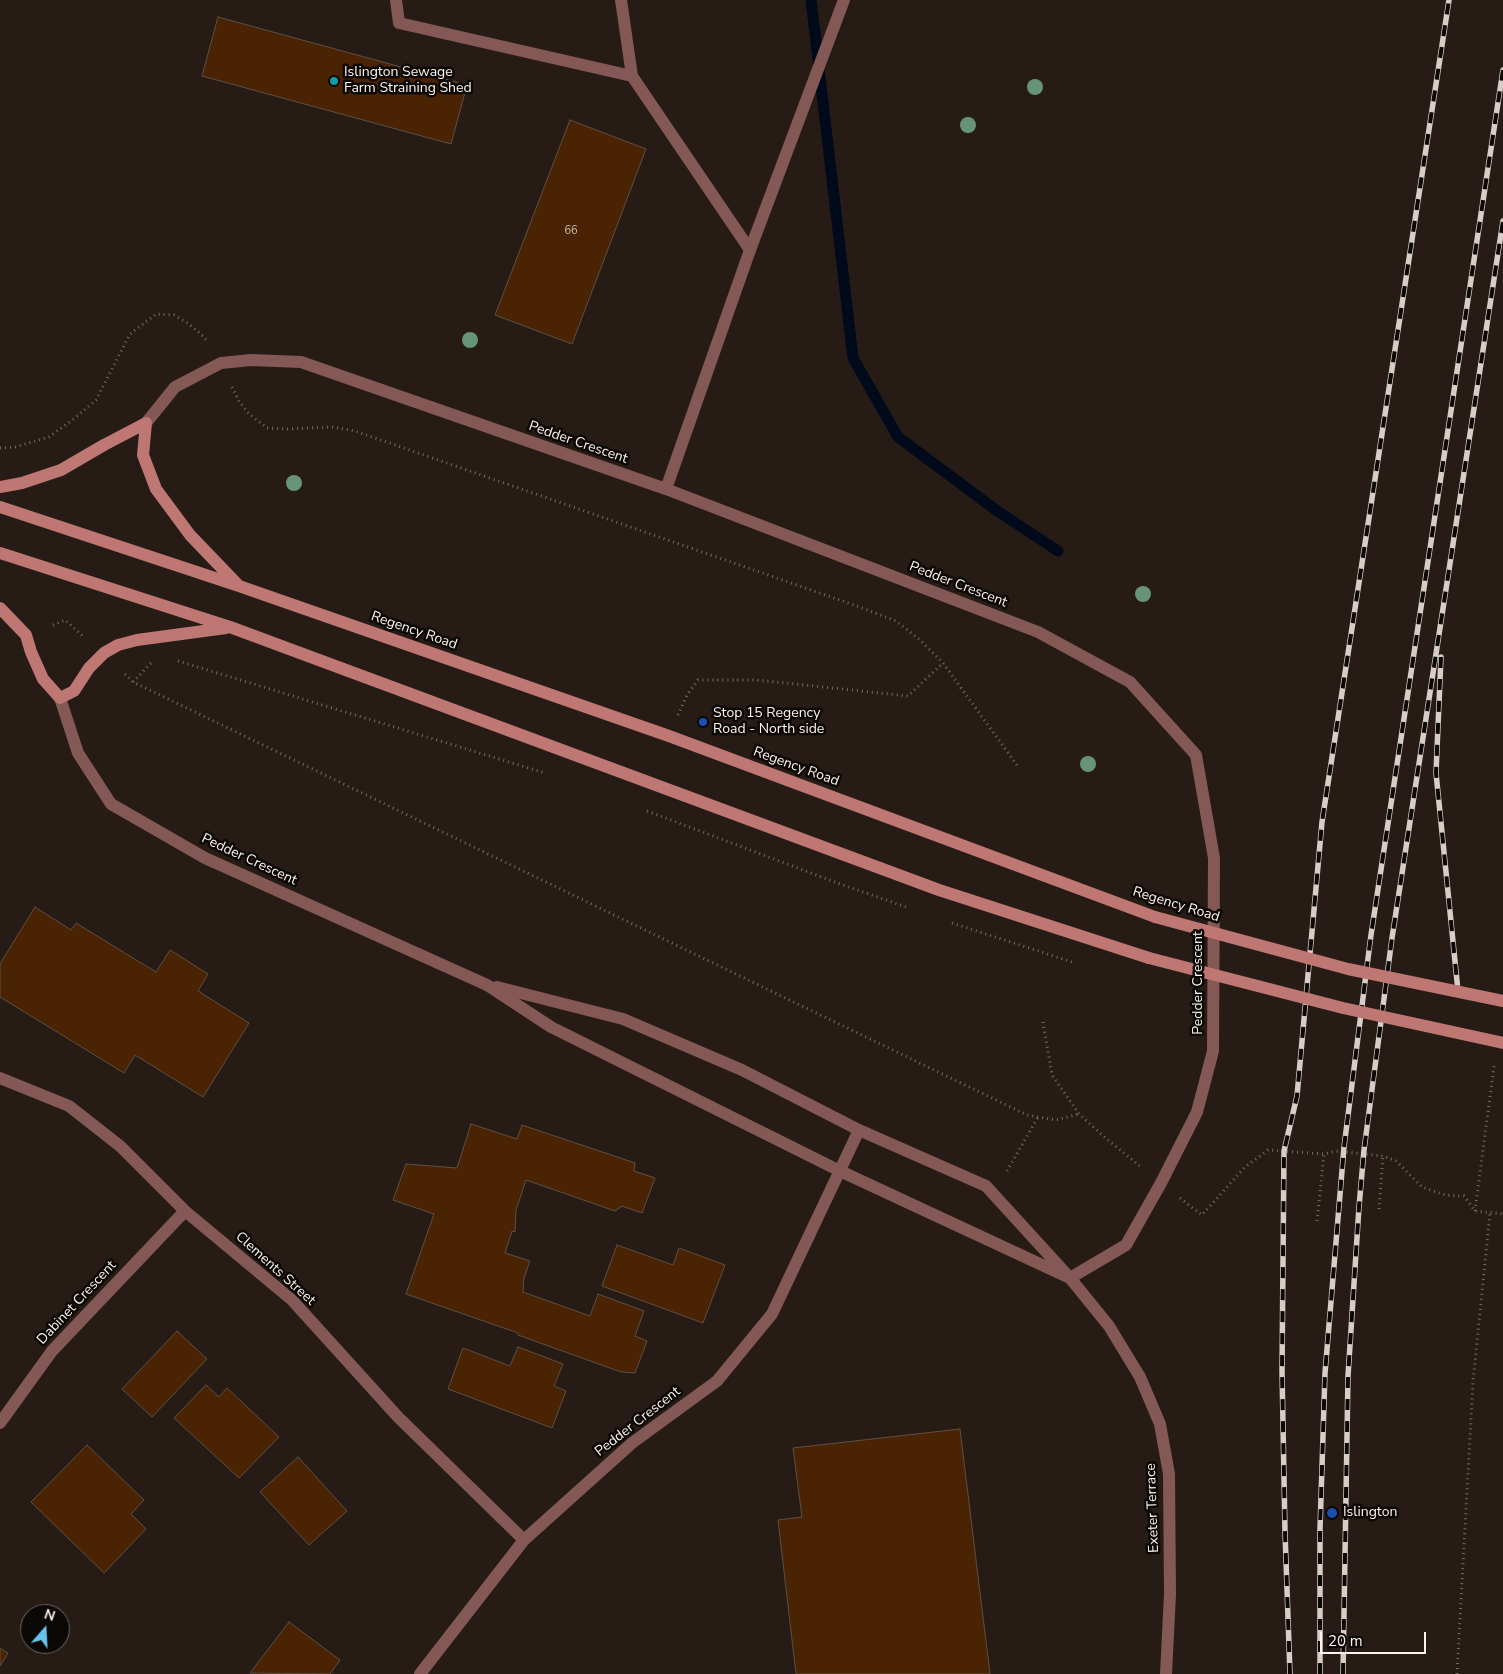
<!DOCTYPE html>
<style>
body{margin:0}
#map{position:relative;width:1503px;height:1674px;overflow:hidden;background:#271c15;font-family:"Nunito Sans",sans-serif}
canvas{display:block}
.north{position:absolute;left:20px;top:1604px;width:50px;height:50px;box-sizing:border-box;background:#0c0805;border:1px solid #6c6662;border-radius:50%;rotate:19deg;font-size:14px;font-weight:700;line-height:20px;text-align:center;color:#fbf3ee}
.north::after{content:'';display:block;margin:auto;width:18px;height:22px;background:#67c4f0;clip-path:polygon(50% 0,100% 100%,50% 72%,0 100%)}
.scale{position:absolute;left:1320px;top:1632px;width:106px;height:22px;box-sizing:border-box;border:2px solid #fbf3ee;border-top:0;padding-left:6px;font-size:15px;line-height:18px;white-space:nowrap;color:#fbf3ee;-webkit-text-stroke:4px #0c0805;paint-order:stroke}
</style>
<div id="map">
<canvas width="1503" height="1674"></canvas>
<div class="north">N</div>
<div class="scale">20 m</div>
</div>
<script>
const ctx = document.querySelector('canvas').getContext('2d');
ctx.lineJoin = 'round';
function toPath(rows) {
  const path = new Path2D();
  for (const r of rows) {
    path.moveTo(r[0], r[1]);
    for (let i = 2; i < r.length; i += 2) path.lineTo(r[i], r[i + 1]);
  }
  return path;
}
function strokePath(path, color, width, dash) {
  ctx.strokeStyle = color;
  ctx.lineWidth = width;
  ctx.lineCap = dash ? 'butt' : 'round';
  ctx.setLineDash(dash || []);
  ctx.stroke(path);
}
function paint(path, color) {
  ctx.fillStyle = color;
  ctx.fill(path, 'evenodd');
}
function label(font, color, halo, rows, align = 'center') {
  ctx.font = font + ' "Nunito Sans",sans-serif';
  ctx.lineWidth = 5;
  ctx.setLineDash([]);
  ctx.textBaseline = 'middle';
  ctx.strokeStyle = halo;
  ctx.fillStyle = color;
  for (const [text, x, y, turn = 0] of rows) {
    ctx.save();
    ctx.translate(x, y);
    ctx.rotate((+turn || 0) * Math.PI / 180);
    ctx.textAlign = isNaN(turn) ? turn : align;
    if (halo) ctx.strokeText(text, 0, 0);
    ctx.fillText(text, 0, 0);
    ctx.restore();
  }
}
const stream = toPath([
 [811,0,853,358,898,437,996,510,1058,551]
]);
const building = toPath([
 [218,17,467,85,451,144,202,76,218,17],
 [570,120,646,149,572,344,495,315,570,120],
 [35,907,71,930,76,923,156,972,170,950,208,974,198,991,249,1023,203,1097,135,1055,124,1073,0,997,0,964,35,907],
 [471,1124,517,1139,522,1125,635,1163,634,1171,655,1178,642,1213,622,1206,615,1211,526,1180,516,1210,515,1232,512,1231,505,1253,530,1261,524,1278,523,1292,590,1316,598,1294,644,1311,635,1336,647,1341,635,1373,621,1372,518,1335,518,1333,406,1294,434,1214,393,1200,406,1164,457,1168,471,1124],
 [617,1245,673,1265,679,1248,725,1265,703,1323,602,1286,617,1245],
 [177,1331,207,1359,152,1417,122,1389,177,1331],
 [518,1347,563,1364,554,1386,566,1391,552,1428,448,1389,463,1348,510,1366,518,1347],
 [206,1385,219,1397,227,1388,279,1437,239,1478,174,1418,206,1385],
 [960,1429,990,1674,796,1674,778,1520,802,1517,793,1448,960,1429],
 [87,1445,144,1500,131,1514,146,1529,104,1573,31,1502,87,1445],
 [298,1457,347,1511,309,1545,260,1492,298,1457],
 [289,1622,340,1660,330,1674,250,1673,289,1622],
 [0,1648,8,1653,0,1666,0,1648]
]);
const path = toPath([
 [232,387,239,401,249,414,267,428,286,429,332,427,355,431,857,606,896,621,920,640,943,663,1019,768],
 [0,448,15,447,49,437,75,418,96,400,130,334,156,314,174,315,189,324,204,337,208,343],
 [53,625,65,620,84,637],
 [178,661,545,773],
 [125,674,133,682,1027,1115,1056,1120,1079,1114],
 [133,682,151,663],
 [678,715,687,695,698,680,757,680,908,696,943,663],
 [647,811,840,884,906,907],
 [952,923,1072,962],
 [1043,1022,1052,1075,1079,1114,1101,1134,1142,1168],
 [1007,1171,1038,1117],
 [1180,1198,1202,1215,1245,1167,1268,1150,1324,1154,1336,1151,1383,1156,1396,1161,1422,1187,1445,1195,1464,1196,1475,1211,1503,1214],
 [1379,1209,1383,1156],
 [1475,1211,1494,1066],
 [1317,1221,1324,1154],
 [1457,1674,1473,1382,1490,1213]
]);
const service = toPath([
 [396,0,399,23,632,76],
 [621,0,632,76,750,250]
]);
const minor = toPath([
 [146,423,175,387,221,363,251,360,301,362,666,489,1038,632,1130,682,1196,755,1214,858,1213,1051,1197,1112,1161,1183,1126,1245,1070,1278],
 [666,489,750,250,844,0],
 [60,698,78,753,111,804,205,858,487,985,551,1027,840,1171,1070,1278],
 [497,987,623,1019,742,1070,859,1130,986,1186,1070,1278,1109,1326,1140,1377,1160,1424,1169,1474,1170,1594,1166,1674],
 [0,1078,69,1106,120,1146,185,1211,292,1300,398,1417,524,1540],
 [0,1423,52,1351,185,1211],
 [420,1674,524,1540,632,1443,717,1381,772,1314,859,1130]
]);
const secondary = toPath([
 [146,423,143,455,156,489,190,535,238,585],
 [0,487,22,483,61,470,104,445,146,423],
 [0,507,239,586,669,736,1155,917],
 [0,553,230,627,939,890,1149,958],
 [0,608,26,635,31,652,43,679,60,698,74,691,89,668,104,653,118,645,137,640,226,628]
]);
const rail = toPath([
 [1441,657,1436,773,1458,991],
 [1290,1674,1285,1532,1282,1371,1284,1151,1297,1096,1322,822,1449,0],
 [1320,1674,1320,1529,1325,1373,1344,1147,1371,935,1503,70],
 [1343,1674,1348,1376,1359,1207,1364,1150,1392,938,1503,221]
]);
const secondaryBridge = toPath([
 [1155,917,1348,969,1503,1001],
 [1149,958,1343,1008,1503,1043]
]);
const trees = [
 [1035,87],
 [968,125],
 [470,340],
 [294,483],
 [1143,594],
 [1088,764]
];
const markers = [
 [334,81,5,"#0f9aa8"],
 [703,722,5,"#1a4fb4"],
 [1332,1513,6,"#1a4fb4"]
];
const numberNames = [
 ["66",571,231]
];
const poiNames = [
 ["Islington Sewage",344,73],
 ["Farm Straining Shed",344,89],
 ["Stop 15 Regency",713,714],
 ["Road - North side",713,730],
 ["Islington",1343,1513]
];
const streetNames = [
 ["Pedder Crescent",578,443,19],
 ["Pedder Crescent",958,585,21],
 ["Regency Road",414,631,19],
 ["Regency Road",796,767,20],
 ["Pedder Crescent",249,860,25],
 ["Regency Road",1176,905,17],
 ["Pedder Crescent",1199,983,-90],
 ["Clements Street",275,1269,42],
 ["Dabinet Crescent",77,1303,-47],
 ["Pedder Crescent",638,1422,-38],
 ["Exeter Terrace",1153,1508,-92]
];
strokePath(stream, '#000a1b', 11);
paint(building, '#492302');
strokePath(building, '#5d5047', 1);
strokePath(path, '#756b65', 3, [1, 4]);
strokePath(service, '#845854', 12);
strokePath(minor, '#845854', 12);
strokePath(secondary, '#be7772', 12);
strokePath(rail, '#d7cec9', 5.5);
strokePath(rail, '#0c0805', 4, [11]);
strokePath(secondaryBridge, '#be7772', 12);
ctx.fillStyle = '#68937b';
for (const [x, y] of trees) {
  ctx.beginPath();
  ctx.arc(x, y, 8, 0, 2 * Math.PI);
  ctx.fill();
}
for (const [x, y, r, color] of markers) {
  const dot = new Path2D();
  dot.arc(x, y, r, 0, 2 * Math.PI);
  ctx.fillStyle = color;
  ctx.fill(dot);
  strokePath(dot, '#0c0805', 2);
}
label('11px', '#cebfb3', null, numberNames);
label('14px', '#fbf3ee', '#0c0805', poiNames, 'left');
label('14px', '#fbf3ee', '#0c0805', streetNames);
</script>
